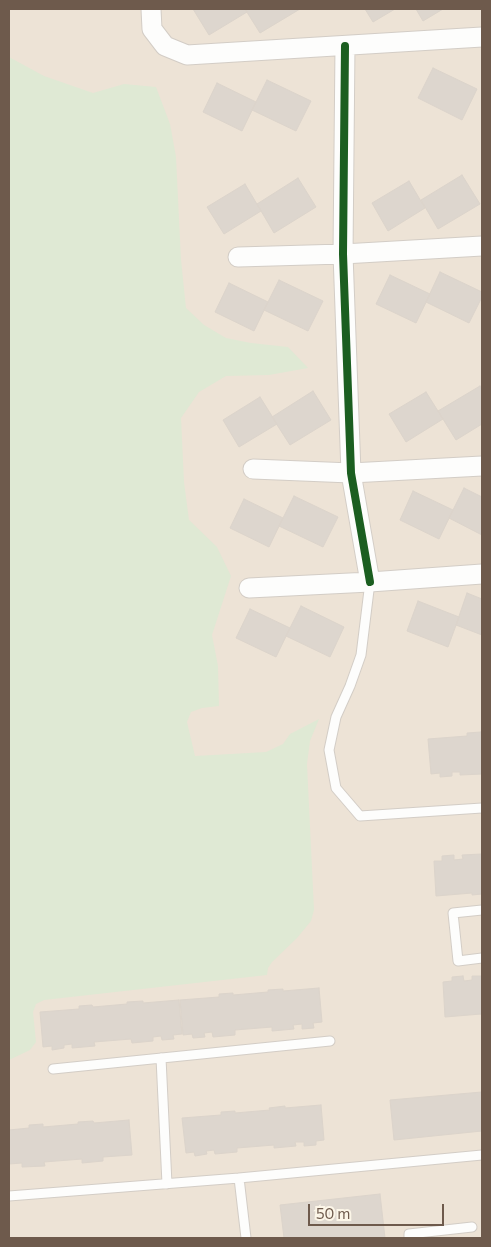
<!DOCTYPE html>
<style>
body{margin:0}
#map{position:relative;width:491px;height:1247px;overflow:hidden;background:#f4f0e8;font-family:Commissioner,sans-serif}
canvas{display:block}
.frame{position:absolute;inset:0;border:10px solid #6e5a4c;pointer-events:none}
.scale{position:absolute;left:308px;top:1204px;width:136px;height:22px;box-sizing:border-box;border:2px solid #6e5a4c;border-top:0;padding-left:6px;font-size:15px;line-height:18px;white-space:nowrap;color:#6e5a4c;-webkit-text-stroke:4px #fcf6e8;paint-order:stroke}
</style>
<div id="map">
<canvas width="491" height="1247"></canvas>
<div class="frame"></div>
<div class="scale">50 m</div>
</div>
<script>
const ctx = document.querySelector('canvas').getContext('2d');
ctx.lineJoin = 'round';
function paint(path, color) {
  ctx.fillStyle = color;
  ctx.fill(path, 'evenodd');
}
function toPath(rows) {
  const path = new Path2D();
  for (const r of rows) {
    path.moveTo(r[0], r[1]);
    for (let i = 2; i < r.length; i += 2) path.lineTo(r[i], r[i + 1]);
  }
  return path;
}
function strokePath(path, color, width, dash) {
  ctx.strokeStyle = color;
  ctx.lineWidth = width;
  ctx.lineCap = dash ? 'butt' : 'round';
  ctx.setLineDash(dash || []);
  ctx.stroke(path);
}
const residential = toPath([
 [9,9,482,9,482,1238,9,1238]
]);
const green = toPath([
 [9,57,44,76,93,93,124,84,156,87,170,124,176,157,181,260,186,308,204,325,226,338,251,343,288,347,308,368,269,375,226,376,199,392,181,418,184,482,189,520,217,547,231,576,212,635,218,666,219,706,202,708,191,712,187,722,195,756,266,752,283,744,290,734,319,719,310,741,307,764,314,910,311,921,297,938,272,962,268,968,267,975,44,1000,36,1004,33,1012,36,1042,30,1050,9,1060]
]);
const building = toPath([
 [193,9,245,9,247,12,209,35,193,9],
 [245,9,300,9,260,33,245,9],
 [365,9,395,9,373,22,365,9],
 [416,9,443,9,423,21,416,9],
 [433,68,477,89,462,120,418,98,433,68],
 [267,80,311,101,296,131,252,110,267,80],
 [217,83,256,102,242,131,203,112,217,83],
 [462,175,480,204,438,229,421,200,462,175],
 [298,178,316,207,274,233,257,204,298,178],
 [409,181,425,208,388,231,372,203,409,181],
 [245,184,261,211,224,234,207,207,245,184],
 [440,272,482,292,482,297,469,323,426,302,440,272],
 [390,275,430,294,416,323,376,304,390,275],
 [279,280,323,301,308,331,264,310,279,280],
 [229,283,268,302,254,331,215,312,229,283],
 [480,386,482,390,482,424,456,440,438,411,480,386],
 [313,391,331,420,290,445,272,417,313,391],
 [426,392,443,419,406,442,389,414,426,392],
 [260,397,277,424,239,447,223,420,260,397],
 [464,488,482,497,482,535,449,518,464,488],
 [413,491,453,510,439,539,400,520,413,491],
 [294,496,338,517,323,547,279,526,294,496],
 [244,499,283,518,269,547,230,528,244,499],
 [467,593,482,599,482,635,456,625,467,593],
 [418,601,459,617,448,647,407,631,418,601],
 [301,606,344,627,330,657,286,636,301,606],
 [250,609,290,628,276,657,236,638,250,609],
 [481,732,482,774,460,775,460,772,452,772,452,776,440,777,440,773,431,774,428,739,467,736,467,733,481,732],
 [482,854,482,894,472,895,472,893,436,896,434,861,442,861,442,856,454,855,454,860,463,859,462,855,482,854],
 [463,976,464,981,472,980,472,976,482,976,482,1017,481,1014,445,1017,443,982,452,981,452,977,463,976],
 [319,988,322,1022,313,1023,314,1028,302,1029,302,1024,293,1025,294,1029,272,1031,272,1027,235,1030,235,1035,213,1037,212,1032,204,1033,205,1037,193,1038,192,1034,183,1035,180,1000,219,997,219,994,233,993,233,995,268,992,268,990,283,989,283,991,319,988],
 [179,1000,182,1034,173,1035,174,1039,162,1040,161,1036,153,1037,153,1041,132,1043,131,1039,94,1042,95,1046,72,1048,72,1044,64,1045,64,1048,52,1050,52,1046,43,1047,40,1012,79,1009,79,1006,92,1005,93,1007,127,1004,127,1002,143,1001,143,1003,179,1000],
 [482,1092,482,1131,394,1140,390,1100,482,1092],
 [321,1105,324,1140,316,1141,316,1145,304,1146,304,1142,295,1142,296,1146,274,1148,274,1145,237,1148,237,1152,215,1154,214,1150,206,1151,207,1154,195,1156,194,1152,186,1153,182,1118,221,1115,221,1112,235,1111,235,1113,270,1110,269,1108,285,1106,285,1108,321,1105],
 [129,1120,132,1155,103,1157,103,1161,82,1163,82,1159,44,1162,45,1166,22,1167,22,1163,9,1164,9,1130,29,1128,29,1125,43,1124,43,1127,78,1124,78,1122,93,1121,94,1123,129,1120],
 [380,1194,385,1238,284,1238,280,1205,380,1194]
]);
const service = toPath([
 [370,582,361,655,350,686,336,717,329,750,336,788,360,816,482,808],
 [482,910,453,913,458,961,482,958],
 [161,1058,167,1184],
 [53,1069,330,1041],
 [239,1178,246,1238],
 [9,1196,239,1178,482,1155],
 [409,1238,409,1234,472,1227]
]);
const minor = toPath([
 [151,9,152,29,165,46,187,55,482,37],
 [345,46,343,254,351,473,370,582],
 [238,257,343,254,482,246],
 [253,469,351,473,482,466],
 [249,588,370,582,482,574]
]);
const cycleway = toPath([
 [345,46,343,254,351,473,370,582]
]);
paint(residential, '#ede3d6');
paint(green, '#dfe9d4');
paint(building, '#ddd6ce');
strokePath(building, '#dcd4cb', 1);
strokePath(service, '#d3cdc6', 11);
strokePath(minor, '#d3cdc6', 21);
strokePath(service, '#fdfdfc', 9);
strokePath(minor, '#fdfdfc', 19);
strokePath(cycleway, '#1b5e20', 8);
</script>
